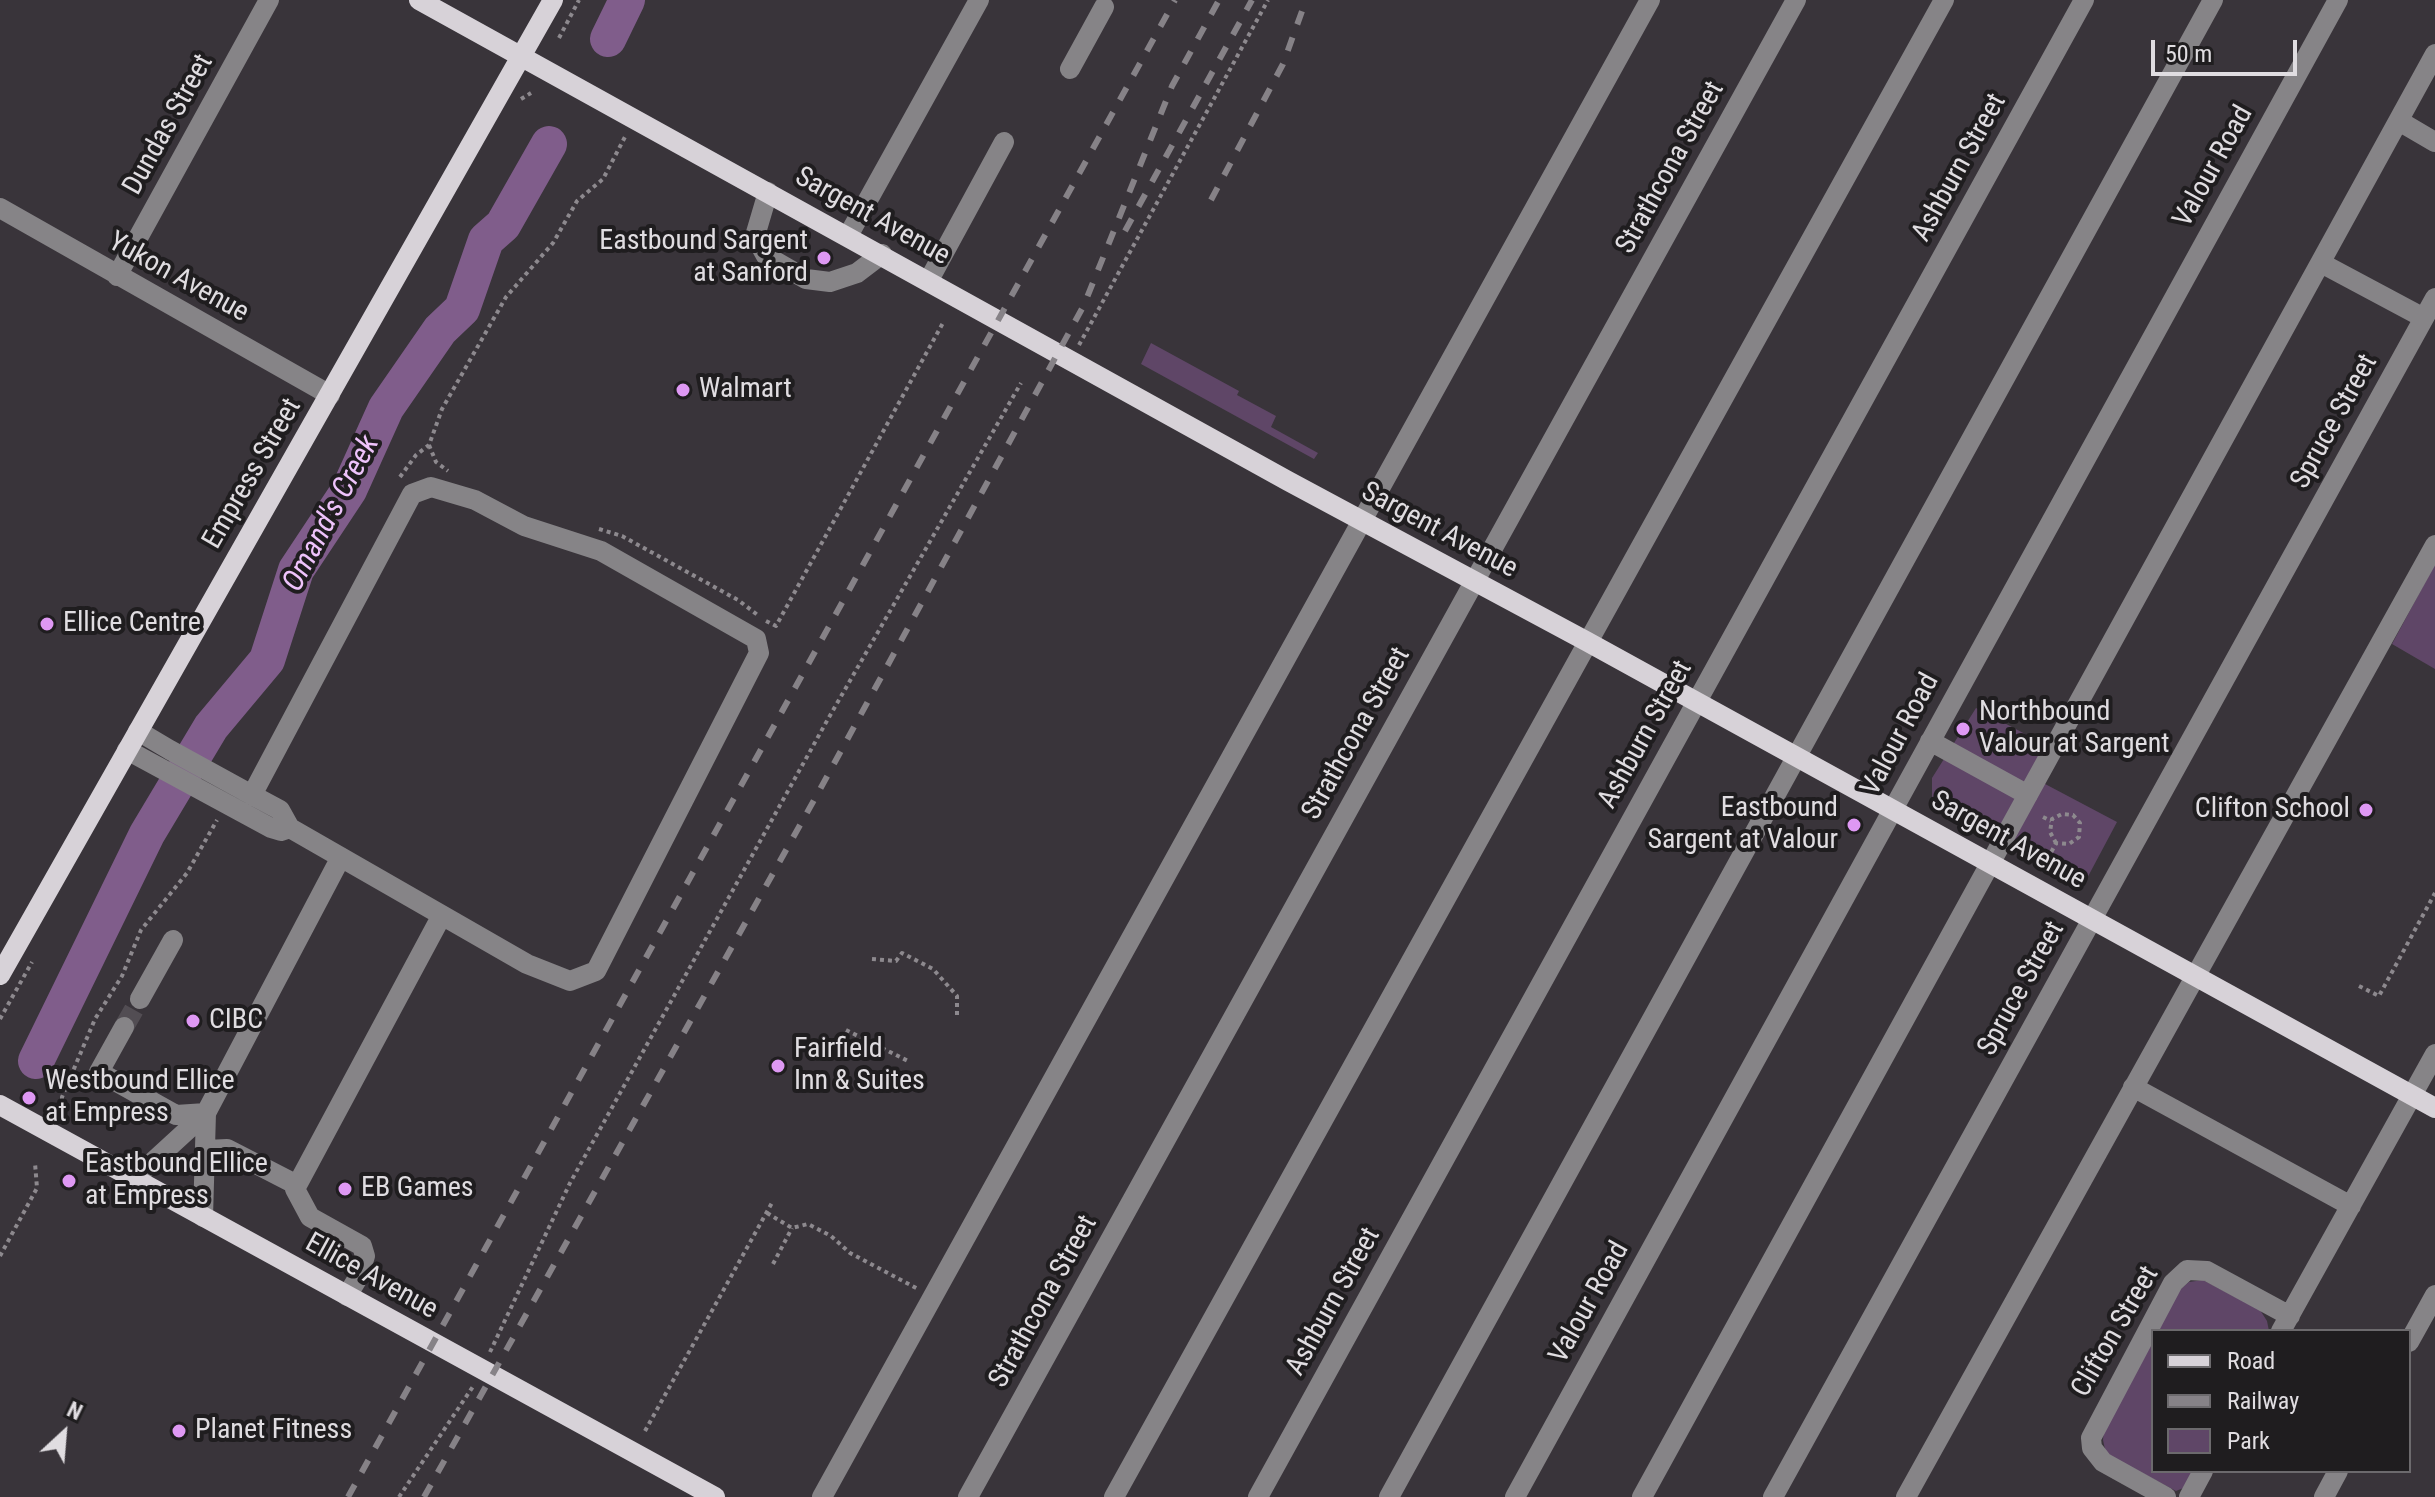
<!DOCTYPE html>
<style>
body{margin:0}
#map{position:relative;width:2435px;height:1497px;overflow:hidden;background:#39343a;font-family:"Roboto Condensed",sans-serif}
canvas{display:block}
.legend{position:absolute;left:2151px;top:1329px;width:260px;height:144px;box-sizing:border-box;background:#1f1d1f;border:2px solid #6c6a6d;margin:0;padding:10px 14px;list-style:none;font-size:24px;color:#e0dde1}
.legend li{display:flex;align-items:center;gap:16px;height:40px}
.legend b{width:40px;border:2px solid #6c6a6d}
.north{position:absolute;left:24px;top:1393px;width:80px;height:80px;-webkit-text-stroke:6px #1f1d1f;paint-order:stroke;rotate:26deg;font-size:22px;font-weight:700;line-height:32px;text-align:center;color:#e0dde1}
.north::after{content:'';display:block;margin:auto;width:28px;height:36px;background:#e0dde1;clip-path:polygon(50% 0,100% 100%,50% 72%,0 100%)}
.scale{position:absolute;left:2151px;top:40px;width:146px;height:36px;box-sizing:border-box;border:4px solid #e0dde1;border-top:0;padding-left:10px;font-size:24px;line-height:28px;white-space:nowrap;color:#e0dde1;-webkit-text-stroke:6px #1f1d1f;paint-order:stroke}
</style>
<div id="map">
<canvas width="2435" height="1497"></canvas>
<ul class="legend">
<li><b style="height:10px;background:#d7d2d8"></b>Road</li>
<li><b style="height:10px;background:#868287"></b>Railway</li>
<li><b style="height:22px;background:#5f4667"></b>Park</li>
</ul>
<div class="north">N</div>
<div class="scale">50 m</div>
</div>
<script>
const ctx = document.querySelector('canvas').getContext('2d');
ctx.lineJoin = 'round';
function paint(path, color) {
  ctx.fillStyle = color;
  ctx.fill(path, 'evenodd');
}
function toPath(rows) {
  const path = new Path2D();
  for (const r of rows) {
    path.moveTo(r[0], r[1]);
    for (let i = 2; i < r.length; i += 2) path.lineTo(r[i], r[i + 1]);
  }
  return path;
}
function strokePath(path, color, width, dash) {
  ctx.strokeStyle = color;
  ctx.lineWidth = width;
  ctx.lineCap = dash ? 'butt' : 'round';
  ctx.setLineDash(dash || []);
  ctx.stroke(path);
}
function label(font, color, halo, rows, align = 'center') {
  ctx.font = font + ' "Roboto Condensed",sans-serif';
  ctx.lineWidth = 8;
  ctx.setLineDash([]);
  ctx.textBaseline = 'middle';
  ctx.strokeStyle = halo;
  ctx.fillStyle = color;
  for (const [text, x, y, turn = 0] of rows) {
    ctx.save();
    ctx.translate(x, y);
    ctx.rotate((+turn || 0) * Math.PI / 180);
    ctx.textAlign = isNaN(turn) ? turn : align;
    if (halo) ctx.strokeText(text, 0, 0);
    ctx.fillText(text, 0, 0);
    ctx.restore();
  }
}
const green = toPath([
 [1151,343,1239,391,1237,395,1276,416,1271,427,1318,453,1314,459,1141,364],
 [2435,564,2435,669,2392,644],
 [1976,708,2046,745,2030,776,2117,822,2084,884,1932,798,1932,778],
 [2203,1280,2260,1310,2267,1321,2269,1331,2156,1331,2177,1292,2189,1282],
 [2153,1337,2153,1471,2196,1471,2186,1487,2176,1491,2106,1454,2103,1440,2104,1429]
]);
const river = toPath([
 [608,39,627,0],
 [36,1061,147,834,211,727,267,660,296,570,349,490,386,408,440,330,462,309,486,240,503,225,549,144]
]);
const minorTunnel = toPath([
 [124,1027,140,999]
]);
const path = toPath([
 [559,38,579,0],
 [521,99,531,93],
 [1079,345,1268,0],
 [429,445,436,462,448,471],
 [400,477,416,455,429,445,442,409,506,297,553,243,577,201,603,179,626,135],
 [599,529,622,536,738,600,759,616],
 [766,621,776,626,944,321],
 [2043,817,2051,821],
 [2044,866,2056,843,2069,844,2079,837,2080,823,2073,815,2062,814,2052,819,2050,832,2056,843],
 [872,959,896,961,902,953,933,969,957,996,957,1015],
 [2359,986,2379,996,2435,893],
 [0,1019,32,962],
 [846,1030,910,1062],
 [62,1107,62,1097,95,1019,122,976,141,930,187,873,217,820],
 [767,1213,792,1228,808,1224,831,1236,850,1253,918,1289],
 [0,1256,37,1188,35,1163],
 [773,1264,792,1228],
 [490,1352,570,1183,828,719,1021,383],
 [645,1431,773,1201],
 [399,1497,474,1385]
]);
const minor = toPath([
 [1070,69,1104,7],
 [2399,121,2435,142],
 [768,192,755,236,766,256,806,279,830,282,857,273,882,254],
 [0,208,330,395],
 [848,236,979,0],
 [2321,263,2424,318],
 [117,276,269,0],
 [929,280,1004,142],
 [138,731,170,750,252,795,280,810,290,828,527,964,570,981,596,971,759,653,756,639,601,551,524,526,475,500,431,487,412,494,252,795],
 [1930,741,2028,795],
 [127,750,271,828,281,831,290,828],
 [140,999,173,940],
 [124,1027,99,1072,176,1115,206,1113],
 [2133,1087,2351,1206],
 [206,1150,227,1149,297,1185],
 [134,1179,206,1113,341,857],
 [203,1217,206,1113],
 [347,1296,359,1276,365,1256,362,1246,310,1217,295,1189,442,915],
 [2281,1331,2435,1054],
 [2409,1342,2435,1295],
 [822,1497,1650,0],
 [968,1497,1796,0],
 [1114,1497,1944,0],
 [1258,1497,2084,0],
 [1389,1497,2213,0],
 [1515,1497,2338,0],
 [1642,1497,2435,54],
 [1773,1497,2435,298],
 [1906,1497,2435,545],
 [2166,1497,2103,1462,2092,1448,2091,1438,2173,1283,2187,1270,2207,1271,2290,1316],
 [2189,1497,2203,1471],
 [2324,1497,2338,1471]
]);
const major = toPath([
 [419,0,1288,481,1586,641,2435,1108],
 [0,975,553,0],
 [0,1105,715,1497]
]);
const rail = toPath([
 [1211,200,1283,64,1306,0],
 [1125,231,1252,0],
 [348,1497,1175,0],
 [424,1497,818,793,1084,305,1172,86,1219,0]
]);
const markers = [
 [824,258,8,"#de98f3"],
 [683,390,8,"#de98f3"],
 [47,624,8,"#de98f3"],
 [1963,729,8,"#de98f3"],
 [2366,810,8,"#de98f3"],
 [1854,825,8,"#de98f3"],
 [193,1021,8,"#de98f3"],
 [778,1066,8,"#de98f3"],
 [29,1098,8,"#de98f3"],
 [69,1181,8,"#de98f3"],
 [345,1189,8,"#de98f3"],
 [179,1431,8,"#de98f3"]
];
const streetNames = [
 ["Dundas Street",169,125,-61],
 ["Valour Road",2214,167,-61],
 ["Strathcona Street",1671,168,-61],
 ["Ashburn Street",1960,168,-61],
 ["Sargent Avenue",872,217,29],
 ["Yukon Avenue",178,278,29],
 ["Spruce Street",2335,422,-61],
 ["Empress Street",253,474,-60],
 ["Sargent Avenue",1439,531,28],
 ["Strathcona Street",1357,734,-61],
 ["Ashburn Street",1646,735,-61],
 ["Valour Road",1901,735,-62],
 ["Sargent Avenue",2008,841,29],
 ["Spruce Street",2022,989,-61],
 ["Ellice Avenue",371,1277,29],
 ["Strathcona Street",1044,1302,-61],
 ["Ashburn Street",1334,1302,-61],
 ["Valour Road",1590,1303,-61],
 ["Clifton Street",2116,1332,-60]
];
const poiNames = [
 ["Eastbound Sargent",808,242,"right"],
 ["at Sanford",808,274,"right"],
 ["Walmart",699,390],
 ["Ellice Centre",63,624],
 ["Northbound",1979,713],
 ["Valour at Sargent",1979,745],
 ["Eastbound",1838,809,"right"],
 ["Sargent at Valour",1838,841,"right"],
 ["Clifton School",2350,810,"right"],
 ["CIBC",209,1021],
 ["Fairfield",794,1050],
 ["Inn & Suites",794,1082],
 ["Westbound Ellice",45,1082],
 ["at Empress",45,1114],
 ["Eastbound Ellice",85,1165],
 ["at Empress",85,1197],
 ["EB Games",361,1189],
 ["Planet Fitness",195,1431]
];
const waterNames = [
 ["Omand's Creek",332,514,-62]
];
paint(green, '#5f4667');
strokePath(river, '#805d8b', 36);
strokePath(minorTunnel, '#524d53', 20, [20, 10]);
strokePath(path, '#8d898e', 4, [4, 4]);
strokePath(minor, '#868487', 20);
strokePath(major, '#d7d2d8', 20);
strokePath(rail, '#868287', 6, [14, 14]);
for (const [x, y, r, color] of markers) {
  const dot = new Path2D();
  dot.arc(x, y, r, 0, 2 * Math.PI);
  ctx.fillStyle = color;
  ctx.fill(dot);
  strokePath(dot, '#1f1d1f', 3);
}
label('28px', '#e0dde1', '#1f1d1f', streetNames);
label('28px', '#e0dde1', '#1f1d1f', poiNames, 'left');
label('italic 30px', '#eec3fb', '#1f1d1f', waterNames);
</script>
